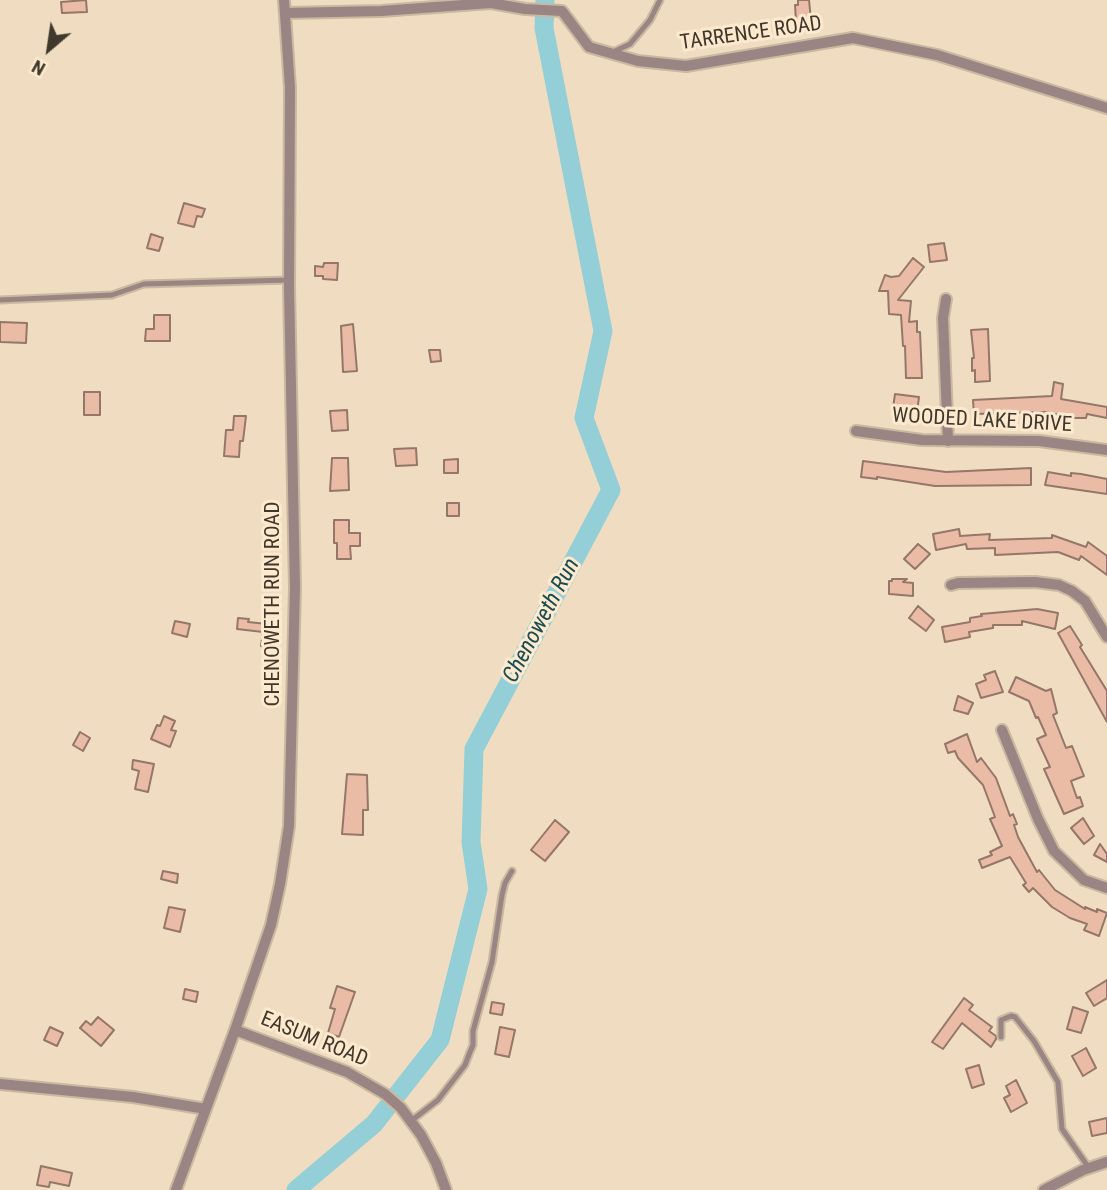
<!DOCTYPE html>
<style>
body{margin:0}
#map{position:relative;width:1107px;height:1190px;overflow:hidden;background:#f0ddc1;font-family:"Roboto Condensed",sans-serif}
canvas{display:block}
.north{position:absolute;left:14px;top:14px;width:70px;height:70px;-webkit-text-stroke:5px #fdeace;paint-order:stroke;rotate:209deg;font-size:19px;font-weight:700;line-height:28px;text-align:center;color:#40382d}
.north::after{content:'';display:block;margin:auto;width:24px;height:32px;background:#40382d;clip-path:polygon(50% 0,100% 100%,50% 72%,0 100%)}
</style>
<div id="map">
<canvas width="1107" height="1190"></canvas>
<div class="north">N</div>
</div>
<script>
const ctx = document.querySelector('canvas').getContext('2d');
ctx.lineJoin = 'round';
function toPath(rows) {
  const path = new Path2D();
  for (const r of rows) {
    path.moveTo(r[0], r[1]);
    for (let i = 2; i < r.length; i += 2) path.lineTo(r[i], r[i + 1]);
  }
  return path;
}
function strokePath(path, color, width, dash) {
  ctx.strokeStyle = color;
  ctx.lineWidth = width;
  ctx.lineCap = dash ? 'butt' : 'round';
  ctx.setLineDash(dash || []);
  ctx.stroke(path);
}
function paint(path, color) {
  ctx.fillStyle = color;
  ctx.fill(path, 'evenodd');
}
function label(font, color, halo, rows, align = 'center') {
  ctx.font = font + ' "Roboto Condensed",sans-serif';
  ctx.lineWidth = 6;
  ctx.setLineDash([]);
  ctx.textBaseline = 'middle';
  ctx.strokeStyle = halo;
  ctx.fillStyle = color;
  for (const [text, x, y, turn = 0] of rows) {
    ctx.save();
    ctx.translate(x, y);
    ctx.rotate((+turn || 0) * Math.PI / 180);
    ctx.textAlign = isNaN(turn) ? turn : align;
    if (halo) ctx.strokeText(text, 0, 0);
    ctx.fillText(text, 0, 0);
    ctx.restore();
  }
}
const river = toPath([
 [296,1190,374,1124,440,1040,478,889,471,842,474,749,611,490,584,418,603,331,544,28,545,0]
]);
const building = toPath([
 [86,0,87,12,62,13,61,2,86,0],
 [798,0,809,0,811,20,796,21,795,5,798,5,798,0],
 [184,203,205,209,202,217,197,216,194,227,178,223,184,203],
 [151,234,163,238,159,251,147,248,151,234],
 [944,243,947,260,930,262,928,245,944,243],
 [913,258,924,267,898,300,911,301,909,322,917,321,917,332,920,332,922,378,906,378,905,346,903,346,901,315,889,314,888,291,879,291,885,275,891,277,899,276,913,258],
 [324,263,338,263,337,280,323,279,323,276,315,276,315,266,323,267,324,263],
 [154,315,170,315,170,341,145,341,146,329,154,329,154,315],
 [0,322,27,323,26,343,0,342,0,322],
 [353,324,357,371,343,372,341,326,353,324],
 [988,329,990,381,975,382,975,370,972,371,972,358,974,358,971,330,988,329],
 [429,350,440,350,441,361,431,362,429,350],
 [1054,382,1063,384,1061,399,1107,407,1107,418,1087,414,1086,418,1075,418,1045,412,974,414,973,400,1052,396,1054,382],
 [84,392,100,392,100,415,84,415,84,392],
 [895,394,919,397,917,412,893,408,895,394],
 [347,410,348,430,332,431,330,411,347,410],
 [234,416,246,416,243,441,240,441,239,457,224,456,226,430,233,430,234,416],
 [416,448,417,465,396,466,394,449,416,448],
 [332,458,348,458,349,490,330,491,332,458],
 [458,459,458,473,444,473,444,460,458,459],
 [863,461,946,472,1031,468,1031,485,935,486,877,477,877,479,861,477,863,461],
 [1048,472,1071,476,1071,473,1081,474,1107,479,1107,494,1045,485,1048,472],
 [447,503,459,503,459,516,447,516,447,503],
 [334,520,349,520,349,533,360,533,360,546,350,546,351,559,337,559,337,543,334,543,334,520],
 [959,529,960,536,990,534,989,540,1052,538,1052,535,1086,547,1088,542,1107,556,1107,575,1081,556,1079,560,1058,552,995,555,995,548,967,549,966,544,936,550,933,534,959,529],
 [918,544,930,554,915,569,904,559,918,544],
 [892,579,907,579,903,582,913,583,913,596,889,594,889,581,892,581,892,579],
 [918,606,934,620,926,631,909,618,918,606],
 [1037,609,1058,613,1055,629,1022,621,1022,625,993,625,993,628,969,632,970,637,945,642,942,627,970,622,970,618,982,616,981,614,1037,609],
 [238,618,249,619,248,622,277,625,275,647,261,646,263,632,237,629,238,618],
 [175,621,190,624,187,637,172,633,175,621],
 [1070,626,1082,645,1080,647,1107,691,1107,722,1058,633,1070,626],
 [995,671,1003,692,981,698,976,684,986,680,984,675,995,671],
 [1016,677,1046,691,1051,689,1057,713,1053,715,1066,748,1072,746,1084,776,1071,781,1077,798,1080,797,1083,806,1064,814,1044,769,1050,767,1037,739,1046,735,1038,717,1036,718,1029,701,1009,692,1016,677],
 [958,696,973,703,968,714,954,710,958,696],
 [164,716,175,721,171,730,176,731,170,747,151,739,157,725,160,726,164,716],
 [80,732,90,738,83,751,73,745,80,732],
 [967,734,977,762,981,758,996,778,1010,816,1013,814,1017,824,1014,825,1018,837,1037,872,1039,870,1055,890,1085,909,1085,907,1097,912,1097,909,1107,913,1099,936,1084,930,1087,924,1070,918,1052,907,1033,888,1029,892,1023,885,1026,883,1010,857,982,868,979,860,992,855,990,852,1002,846,990,819,995,817,983,785,958,758,955,751,948,753,945,744,967,734],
 [133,760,154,764,148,792,135,789,139,771,132,769,133,760],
 [347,774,367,775,368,810,363,810,363,835,342,834,347,774],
 [1083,818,1094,836,1084,844,1071,828,1083,818],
 [555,820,569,832,545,861,531,850,555,820],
 [1100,844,1107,854,1107,862,1094,855,1100,844],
 [163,871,178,874,177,883,161,879,163,871],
 [169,907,185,910,180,932,164,928,169,907],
 [1107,980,1107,998,1094,1006,1086,993,1107,980],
 [337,986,355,992,339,1037,328,1033,335,1009,330,1008,337,986],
 [185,989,198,992,196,1002,183,999,185,989],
 [964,998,973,1005,969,1010,992,1027,989,1031,996,1036,996,1039,991,1047,962,1023,943,1049,932,1042,964,998],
 [492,1002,504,1004,502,1015,490,1013,492,1002],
 [1073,1007,1088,1012,1081,1033,1067,1029,1073,1007],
 [98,1017,114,1030,101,1046,80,1028,86,1021,91,1025,98,1017],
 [50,1027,63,1033,57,1046,44,1040,50,1027],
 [500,1027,515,1030,509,1057,495,1054,500,1027],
 [1086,1048,1096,1068,1083,1076,1072,1056,1086,1048],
 [979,1065,984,1084,972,1088,966,1069,979,1065],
 [1016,1080,1027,1103,1011,1112,1004,1098,1010,1095,1006,1086,1016,1080],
 [1107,1118,1107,1133,1092,1136,1089,1122,1107,1118],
 [41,1166,72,1173,69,1186,50,1182,49,1187,37,1185,41,1166]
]);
const lane = toPath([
 [613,52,630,44,650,20,660,0],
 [0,300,112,295,144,284,289,280],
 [1001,1037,1001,1020,1011,1016,1015,1017,1034,1041,1058,1082,1062,1129,1089,1168],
 [411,1121,438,1100,465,1065,470,1052,473,1045,473,1031,492,962,502,895,505,883,512,871]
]);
const street = toPath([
 [286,13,381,11,491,3,525,9,562,11,589,47,638,61,686,66,853,38,937,55,1107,108],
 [946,299,943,318,948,441],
 [856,431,922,440,1039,441,1107,450],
 [951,585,958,583,1035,582,1059,585,1072,591,1085,601,1107,637],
 [1002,730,1038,819,1054,851,1084,880,1107,888],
 [235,1030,347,1072,385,1094,401,1108,421,1135,436,1163,446,1190],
 [0,1084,133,1097,206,1109],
 [176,1190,235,1030,271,925,280,884,289,826,295,587,289,287,290,88,284,0],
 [1044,1190,1083,1170,1107,1162]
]);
const streetNames = [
 ["TARRENCE ROAD",751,34,-8],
 ["WOODED LAKE DRIVE",982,421,3],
 ["CHENOWETH RUN ROAD",274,604,-90],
 ["EASUM ROAD",314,1040,22]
];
const waterNames = [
 ["Chenoweth Run",542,621,-62]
];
strokePath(river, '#94cfd7', 19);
paint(building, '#eabca6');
strokePath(building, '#957769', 2);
strokePath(lane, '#c9b9a0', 9);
strokePath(street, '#c9b9a0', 14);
strokePath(lane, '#9b8484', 5);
strokePath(street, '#9b8484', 10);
label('21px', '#40382d', '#fdeace', streetNames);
label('italic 23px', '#194c53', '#fdeace', waterNames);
</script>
